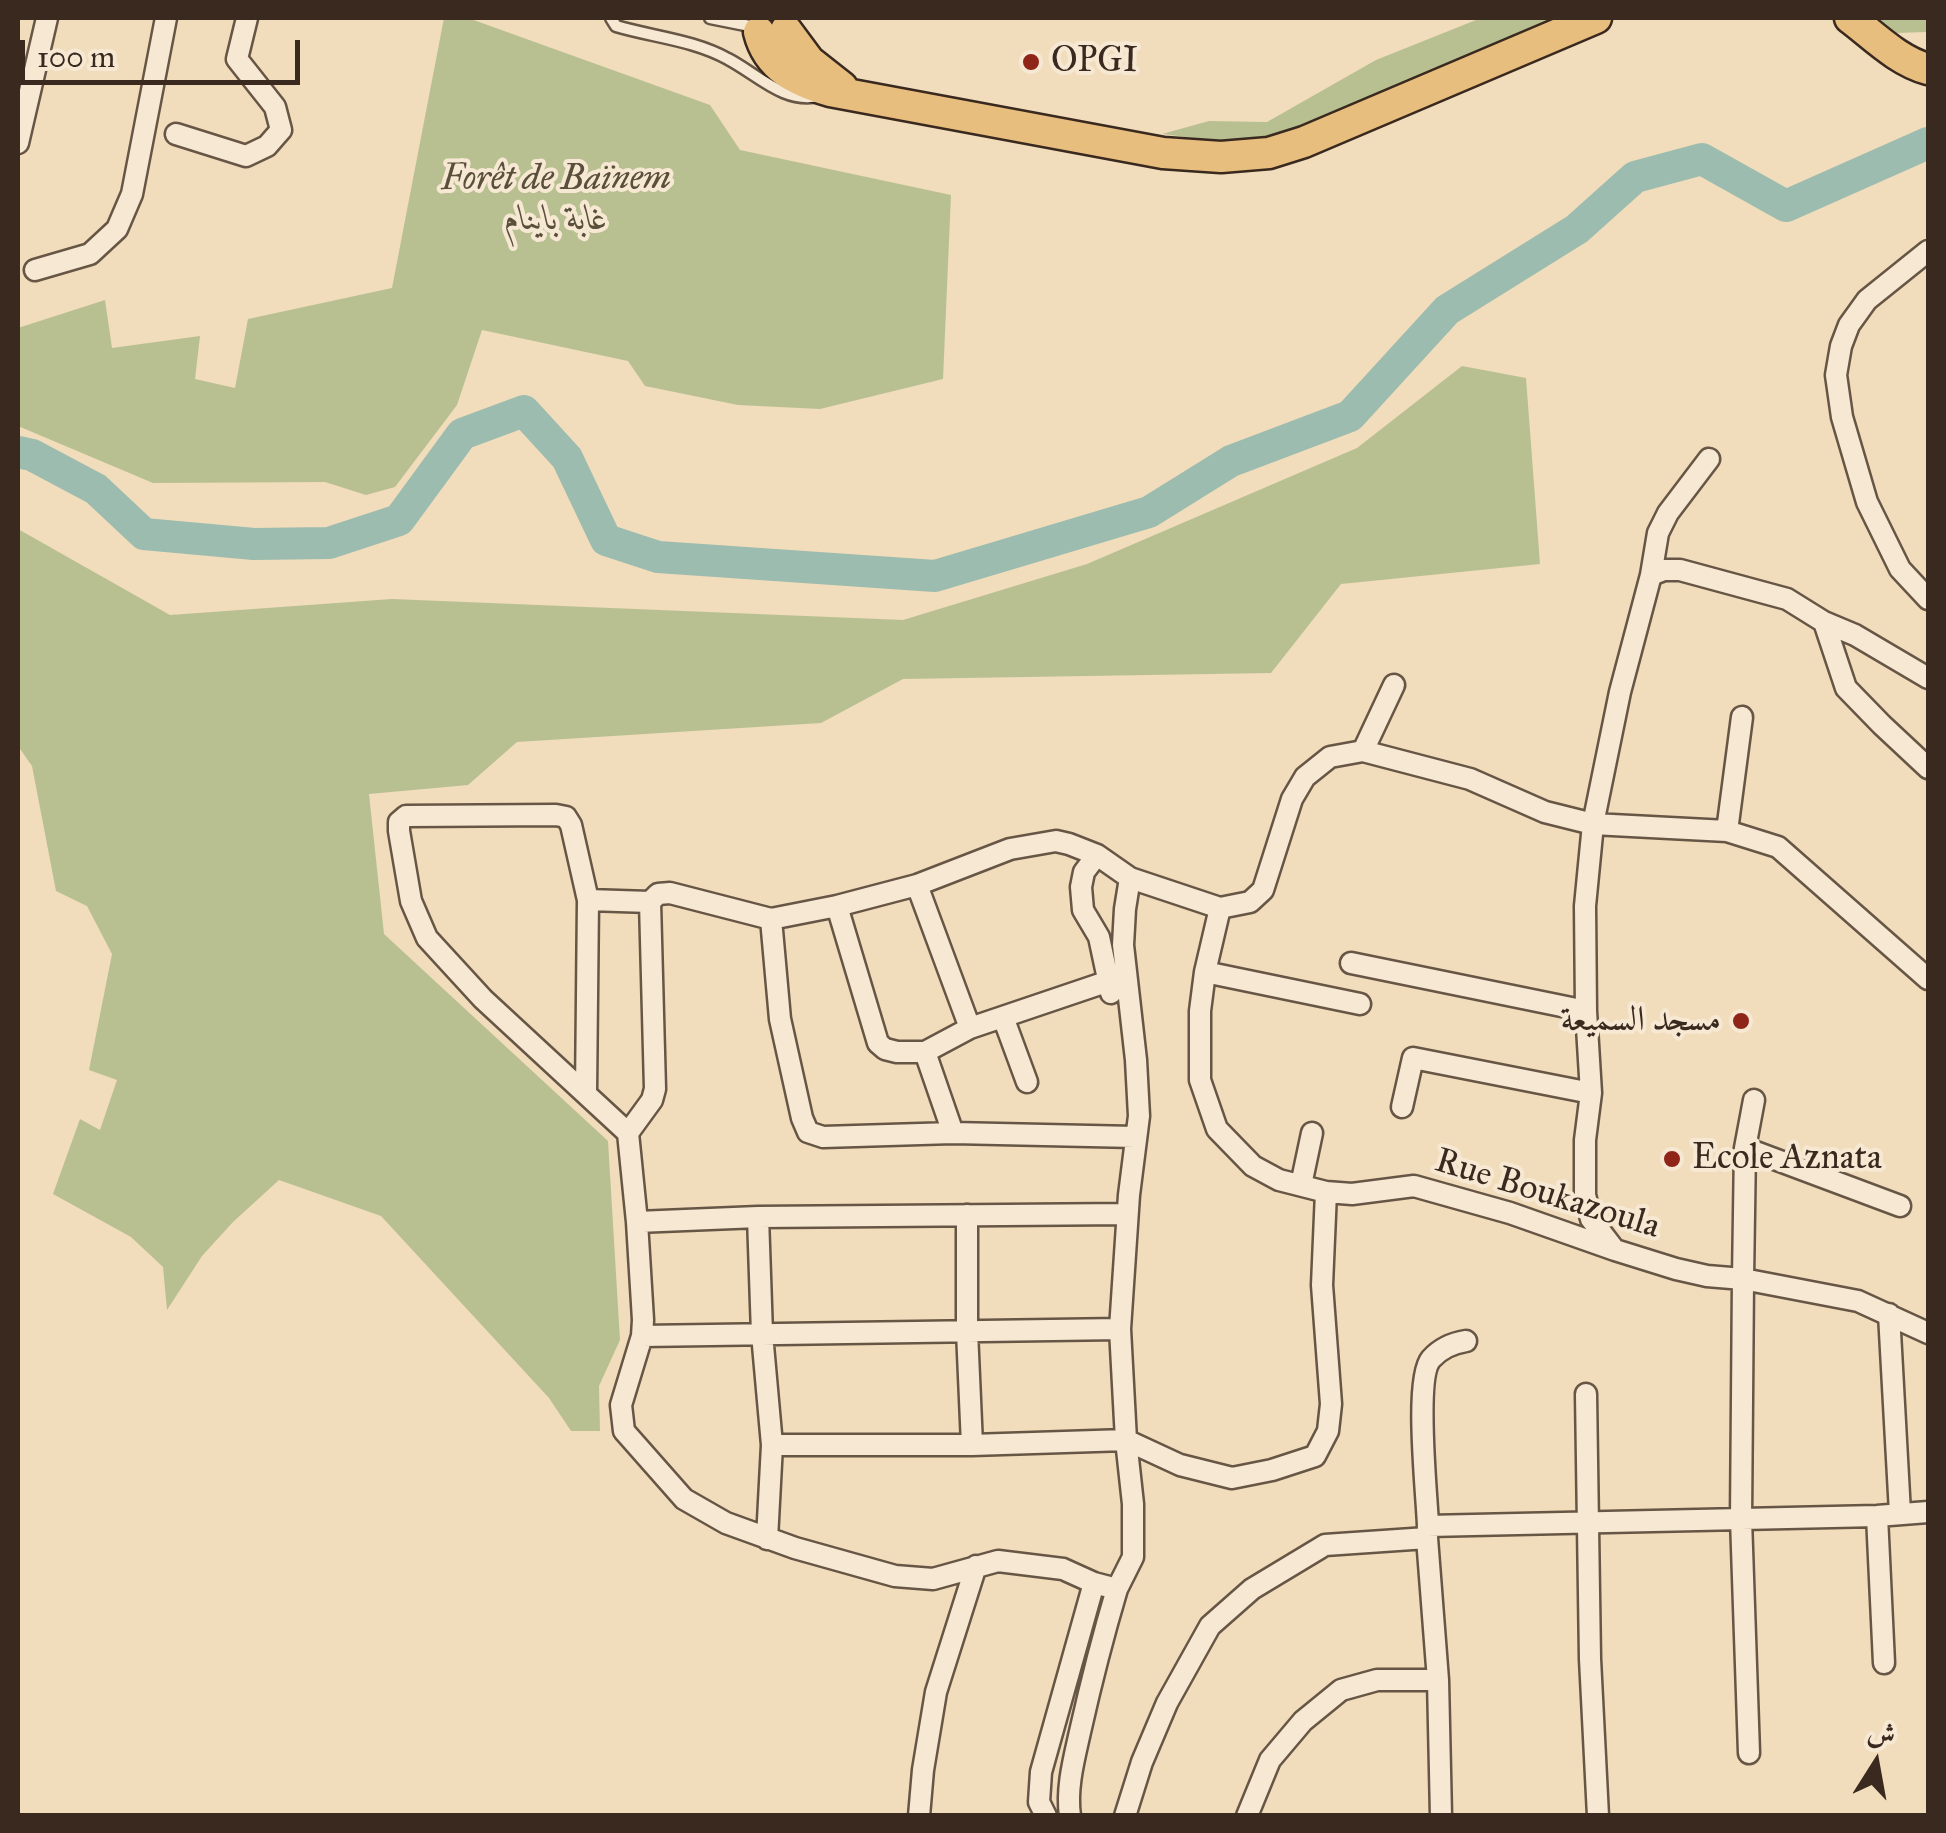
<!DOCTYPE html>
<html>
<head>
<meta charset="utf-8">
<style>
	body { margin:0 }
	#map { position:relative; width:1946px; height:1833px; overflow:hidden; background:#f1dcbb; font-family:"IM FELL Great Primer",Amiri,serif }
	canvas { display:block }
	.frame { position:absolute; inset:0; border:20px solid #39291e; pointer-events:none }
	.north { position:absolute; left:1826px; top:1713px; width:100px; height:100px; -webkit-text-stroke:8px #f6e8d3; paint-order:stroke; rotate:11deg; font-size:28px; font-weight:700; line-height:40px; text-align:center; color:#39291e }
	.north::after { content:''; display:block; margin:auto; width:35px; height:45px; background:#39291e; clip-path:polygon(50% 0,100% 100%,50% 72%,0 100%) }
	.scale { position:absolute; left:20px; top:40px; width:280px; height:45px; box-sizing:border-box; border:5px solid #39291e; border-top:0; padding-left:12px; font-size:30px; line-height:35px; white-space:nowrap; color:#39291e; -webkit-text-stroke:8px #f6e8d3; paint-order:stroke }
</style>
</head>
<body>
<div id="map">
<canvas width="1946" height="1833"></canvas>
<div class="frame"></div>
<div class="north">ش</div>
<div class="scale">100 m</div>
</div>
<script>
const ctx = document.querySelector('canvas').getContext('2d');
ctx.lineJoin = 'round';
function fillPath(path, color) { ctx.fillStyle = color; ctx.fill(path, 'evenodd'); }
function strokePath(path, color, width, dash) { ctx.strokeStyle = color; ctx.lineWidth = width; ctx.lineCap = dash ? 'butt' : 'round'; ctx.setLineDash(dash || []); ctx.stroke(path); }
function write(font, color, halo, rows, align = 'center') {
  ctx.font = font + ' "IM FELL Great Primer",Amiri,serif'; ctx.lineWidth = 8; ctx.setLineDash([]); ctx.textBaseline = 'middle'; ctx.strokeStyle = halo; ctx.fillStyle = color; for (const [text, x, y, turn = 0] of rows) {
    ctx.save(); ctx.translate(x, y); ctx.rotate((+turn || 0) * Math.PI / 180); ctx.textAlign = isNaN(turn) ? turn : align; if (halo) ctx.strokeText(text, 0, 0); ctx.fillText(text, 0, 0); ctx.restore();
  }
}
fillPath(new Path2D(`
	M444,18H468L710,105L740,150L951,195L943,379L820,409L738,405L645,386L628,361L482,330L457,405L395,487L366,495L325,482L153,483L18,426V328L105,300L112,348L200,336L195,379L235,388L248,319L392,288Z
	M1481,18H1562L1294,135L1227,142L1162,134L1209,121L1267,122L1376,60Z
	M1874,18H1928V32L1895,33Z
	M1462,366L1526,378L1540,564L1341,584L1271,673L903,679L821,723L517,742L468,785L369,794L384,934L608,1141L620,1340L599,1386L600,1431H571L549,1398L381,1216L279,1180L233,1222L202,1256L167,1310L163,1267L131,1237L53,1194L80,1119L100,1130L117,1080L89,1070L112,954L87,906L56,891L32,766L18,746V529L170,615L392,599L903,620L1087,564L1357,448Z`), '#b8c091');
strokePath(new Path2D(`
	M18,452L32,455L96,489L144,534L254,544L329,543L399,520L462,434L524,411L567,458L606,540L658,557L935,576L1149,512L1231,461L1350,416L1447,310L1577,229L1635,177L1702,159L1786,206L1928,143`), '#9bbcae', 32);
const service = new Path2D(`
	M611,18L616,26C653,37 694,40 728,59C757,74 784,104 819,96
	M710,18L755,27`);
const minor = new Path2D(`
	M176,134L246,156L267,146L281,130L275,107L237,59L247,18
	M18,143L47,18
	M1928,251L1867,300L1849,325L1841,346L1836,375L1842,417L1867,502L1900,569L1928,599
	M35,270L90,254L117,229L132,194L166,18
	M1651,575L1658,533L1668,513L1709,459
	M1824,622L1846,688L1882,725L1928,768
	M1363,751L1394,685
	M1727,831L1742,717
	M1097,855L1084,872L1081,887L1083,910L1099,937L1111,993
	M917,885L970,1028
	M588,900L650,902L658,894L670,893L771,919L837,906L917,885L1010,849L1056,841L1069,844L1097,855L1130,878L1220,908L1205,972L1200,1011V1080L1217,1129L1253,1166L1279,1180L1326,1192L1352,1194L1414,1186L1510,1213L1615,1250L1676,1269L1707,1276L1743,1279L1858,1301L1928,1333
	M837,906L878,1043L885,1049L897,1052H925L970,1028L1109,981
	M1220,908L1250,902L1263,890L1292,799L1305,777L1330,757L1363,751L1470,779L1545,812L1593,824L1727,831L1778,847L1928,979
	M771,919L780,1019L802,1118L808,1132L823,1137L953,1133L1135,1137
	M1351,963L1586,1011
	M1205,972L1360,1004
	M1003,1017L1027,1082
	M925,1052L953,1133
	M586,1093L588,900L571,825L566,817L556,815L406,816L399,822V831L411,901L427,938L483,999L628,1133L637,1222L643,1320L642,1336L621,1405L624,1431L684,1499L726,1523L795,1548L895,1576L933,1579L998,1561L1063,1569L1094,1583L1117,1589L1133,1557V1504L1126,1440L1120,1329L1129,1195L1139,1116L1136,1060L1123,945L1125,909L1130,878
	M1402,1107L1413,1058L1591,1093
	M628,1133L652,1100L655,1089L650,902
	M1745,1148L1900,1206
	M1301,1185L1312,1133
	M967,1215V1331L972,1445
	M758,1217L762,1334L772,1445L767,1539
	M637,1222L758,1217L1127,1214
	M1614,1249L1591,1219L1585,1195V1140L1591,1093L1586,1011L1585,906L1593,824L1620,692L1651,575L1664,570H1680L1787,599L1824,622L1855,635L1928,678
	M1889,1314L1900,1513
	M642,1336L1120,1329
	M1586,1394L1590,1659L1598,1816
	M772,1445H972L1126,1440L1180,1465L1232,1478L1272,1470L1315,1456L1328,1431L1331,1404L1322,1285L1326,1192
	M1877,1516L1884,1663
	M1428,1526L1877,1516L1928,1512
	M1749,1753L1741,1519L1743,1279L1745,1148L1754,1100
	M919,1816L923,1770L936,1692L976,1566
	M1046,1816L1039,1802L1041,1772L1094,1583
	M1070,1816C1066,1788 1074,1759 1080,1732C1091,1683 1103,1636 1117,1589
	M1125,1816L1142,1762L1167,1703L1210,1626L1252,1589L1325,1545L1427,1538
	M1247,1816L1270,1760L1303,1721L1341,1690L1377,1680H1438
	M1441,1816L1438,1680L1427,1538L1428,1526C1427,1495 1414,1379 1431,1359C1440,1349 1453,1343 1466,1341`);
const primary = new Path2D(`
	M1850,18C1874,36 1898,61 1928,69
	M786,30L809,61L842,87
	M759,32C768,68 797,81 830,91L1163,153L1221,157L1269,153L1304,142L1596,18`);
strokePath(service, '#675645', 15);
strokePath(minor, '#675645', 25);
strokePath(primary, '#39291e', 35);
strokePath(service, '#f6e8d3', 10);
strokePath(minor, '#f6e8d3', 20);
strokePath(primary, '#e8be7e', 30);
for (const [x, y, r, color] of [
	[1031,62,10,"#8f2418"],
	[1741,1021,10,"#8f2418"],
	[1672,1159,10,"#8f2418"]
]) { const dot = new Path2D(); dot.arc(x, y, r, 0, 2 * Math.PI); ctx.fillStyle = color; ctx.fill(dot); strokePath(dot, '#f6e8d3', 4); }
write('35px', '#39291e', '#f6e8d3', [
	["OPGI",1051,62],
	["مسجد السميعة",1721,1021,"right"],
	["Ecole Aznata",1692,1159]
], 'left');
write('italic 35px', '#594f3b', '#f6e8d3', [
	["Forêt de Baïnem",556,180],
	["غابة باينام",556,220]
]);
write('35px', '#39291e', '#f6e8d3', [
	["Rue Boukazoula",1547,1195,17]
]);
</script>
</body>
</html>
